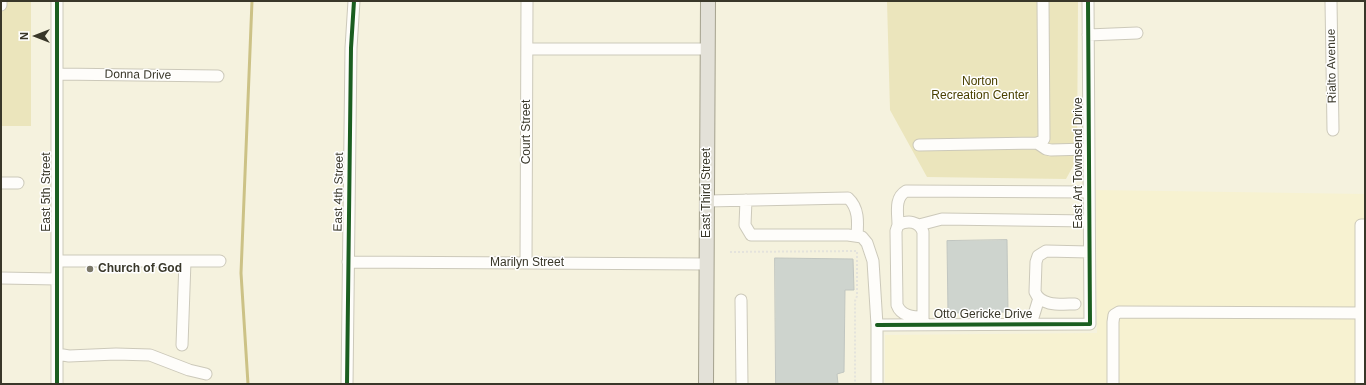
<!DOCTYPE html>
<html>
<head>
<meta charset="utf-8">
<style>
	body { margin:0 }
	#map { position:relative; width:1366px; height:385px; overflow:hidden; background:#f5f2de; font-family:Helvetica,sans-serif }
	canvas { display:block }
	.frame { position:absolute; inset:0; border:2px solid #393729; pointer-events:none }
	.north { position:absolute; left:16px; top:16px; width:40px; height:40px; -webkit-text-stroke:3px #fff; paint-order:stroke; rotate:270deg; font-size:11px; font-weight:700; line-height:16px; text-align:center; color:#393729 }
	.north::after { content:''; display:block; margin:auto; width:14px; height:18px; background:#393729; clip-path:polygon(50% 0,100% 100%,50% 72%,0 100%) }
</style>
</head>
<body>
<div id="map">
<canvas width="1366" height="385"></canvas>
<div class="frame"></div>
<div class="north">N</div>
</div>
<script>
const ctx = document.querySelector('canvas').getContext('2d');
ctx.lineJoin = 'round';
function fillPath(path, color) { ctx.fillStyle = color; ctx.fill(path, 'evenodd'); }
function strokePath(path, color, width, dash) { ctx.strokeStyle = color; ctx.lineWidth = width; ctx.lineCap = dash ? 'butt' : 'round'; ctx.setLineDash(dash || []); ctx.stroke(path); }
function write(font, color, halo, rows, align = 'center') {
  ctx.font = font + ' Helvetica,sans-serif'; ctx.lineWidth = 3; ctx.setLineDash([]); ctx.textBaseline = 'middle'; ctx.strokeStyle = halo; ctx.fillStyle = color; for (const [text, x, y, turn = 0] of rows) {
    ctx.save(); ctx.translate(x, y); ctx.rotate((+turn || 0) * Math.PI / 180); ctx.textAlign = isNaN(turn) ? turn : align; if (halo) ctx.strokeText(text, 0, 0); ctx.fillText(text, 0, 0); ctx.restore();
  }
}
fillPath(new Path2D(`
	M1096,190L1365,194V384H885V335L1097,333Z`), '#f7f2d1');
fillPath(new Path2D(`
	M1,1H31V126H1Z
	M887,1H1078L1077,159L1066,179L927,177L890,110Z`), '#ebe5bc');
strokePath(new Path2D(`
	M248,384L241,273L252,1`), '#ccc286', 3);
const building = new Path2D(`
	M1007,240L1008,312L948,313L947,241Z
	M775,258L853,259L854,290H845L844,372L837,374L838,384H776Z`);
fillPath(building, '#ced4ce');
strokePath(building, '#c0c5c0', 1);
const minor = new Path2D(`
	M1331,1L1333,130
	M1,5V1
	M1088,35L1137,33
	M527,49H708
	M57,74L218,76
	M1037,143L1046,149L1051,150L1089,149
	M919,145L1037,143L1042,141L1044,139L1043,1
	M1,183H18
	M746,200L745,225L751,235H848L862,237L867,243L873,261L877,325V384
	M707,201L848,198C859,208 858,222 857,236
	M898,225C898,213 894,198 906,191L1089,192
	M919,225L942,219L1089,221
	M57,261H220
	M348,262L707,264
	M526,263L527,1
	M1,278L57,279
	M741,300L742,384
	M1075,304C1062,304 1041,307 1035,292L1036,262L1038,256L1046,251L1089,252
	M923,317C913,317 901,316 897,305L896,231L898,225C908,220 919,221 923,232V325
	M1031,324L1039,298
	M877,325L1090,324L1088,1
	M182,345L185,261
	M57,354L69,356L116,354L150,355L189,370L206,374
	M57,384V1
	M347,384L351,48L354,1
	M1113,384V322L1114,315L1119,312L1365,313
	M1361,384V225H1365`);
const major = new Path2D(`
	M706,384L708,1`);
strokePath(minor, '#ccc9ba', 13);
strokePath(major, '#a4a18d', 16);
strokePath(new Path2D(`
	M730,252L857,251V296L855,301V384`), '#e4e3dc', 2, [2, 2]);
strokePath(minor, '#fefdfa', 11);
strokePath(major, '#e3e1d8', 14);
strokePath(new Path2D(`
	M877,325L1090,324L1088,1
	M57,384V1
	M347,384L351,48L354,1`), '#1b5e20', 4);
for (const [x, y, r, color] of [
	[90,269,4,"#7b7868"]
]) { const dot = new Path2D(); dot.arc(x, y, r, 0, 2 * Math.PI); ctx.fillStyle = color; ctx.fill(dot); strokePath(dot, '#fff', 1.5); }
write('12px', '#393729', '#fff', [
	["Rialto Avenue",1332,66,-91],
	["Donna Drive",138,75,1],
	["Court Street",527,132,-90],
	["East Art Townsend Drive",1079,163,-90],
	["East 5th Street",47,192,-90],
	["East 4th Street",339,192,-89],
	["East Third Street",707,193,-90],
	["Marilyn Street",527,263],
	["Otto Gericke Drive",983,315]
]);
write('12px', '#4a4000', '#fff', [
	["Norton",980,82],
	["Recreation Center",980,96]
]);
write('bold 12px', '#393729', '#fff', [
	["Church of God",98,269]
], 'left');
</script>
</body>
</html>
